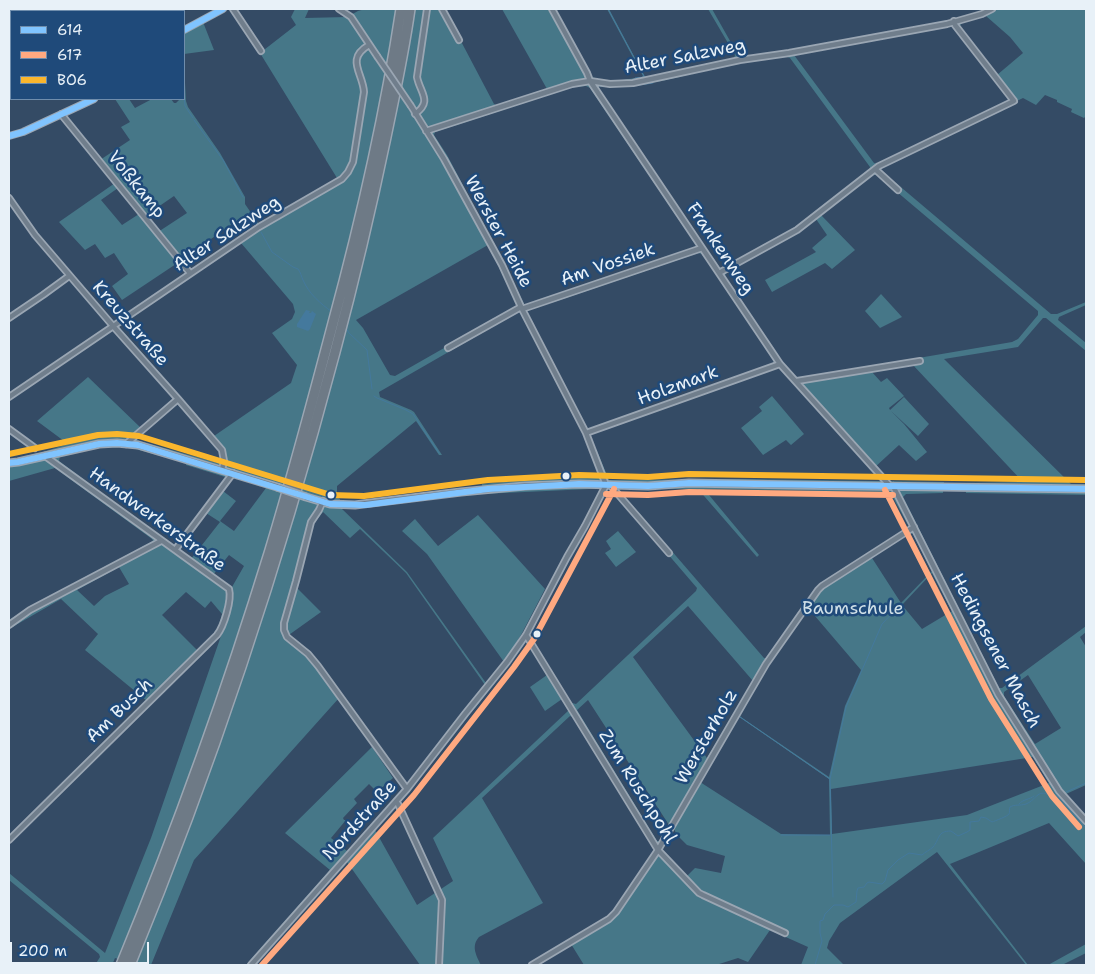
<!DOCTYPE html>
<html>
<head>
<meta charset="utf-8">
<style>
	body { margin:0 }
	#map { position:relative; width:1095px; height:974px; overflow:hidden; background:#344b65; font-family:"Shantell Sans",sans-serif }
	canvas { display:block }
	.frame { position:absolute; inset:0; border:10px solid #e8f1f8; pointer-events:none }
	.legend { position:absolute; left:10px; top:10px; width:175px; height:90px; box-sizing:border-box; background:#1f4a7a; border:1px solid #6f8dac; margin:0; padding:6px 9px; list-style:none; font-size:15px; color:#e8f1f8 }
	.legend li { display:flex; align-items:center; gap:10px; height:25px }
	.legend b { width:25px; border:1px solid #6f8dac }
	.scale { position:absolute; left:10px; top:942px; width:139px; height:22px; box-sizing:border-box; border:2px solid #e8f1f8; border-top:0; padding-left:6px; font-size:15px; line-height:18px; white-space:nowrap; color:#e8f1f8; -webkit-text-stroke:4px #1f4a7a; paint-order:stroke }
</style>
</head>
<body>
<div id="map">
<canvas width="1095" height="974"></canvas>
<div class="frame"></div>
<ul class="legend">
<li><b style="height:6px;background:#80c4ff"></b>614</li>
<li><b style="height:6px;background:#ffa980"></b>617</li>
<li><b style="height:6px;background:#fab62d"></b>BO6</li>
</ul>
<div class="scale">200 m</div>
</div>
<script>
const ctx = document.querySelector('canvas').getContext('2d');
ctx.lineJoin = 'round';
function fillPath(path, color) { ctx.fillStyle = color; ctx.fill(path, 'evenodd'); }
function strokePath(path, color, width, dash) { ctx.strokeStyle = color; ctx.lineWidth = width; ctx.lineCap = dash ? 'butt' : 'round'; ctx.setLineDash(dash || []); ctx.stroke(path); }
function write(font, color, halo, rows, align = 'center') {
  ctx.font = font + ' "Shantell Sans",sans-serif'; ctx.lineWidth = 5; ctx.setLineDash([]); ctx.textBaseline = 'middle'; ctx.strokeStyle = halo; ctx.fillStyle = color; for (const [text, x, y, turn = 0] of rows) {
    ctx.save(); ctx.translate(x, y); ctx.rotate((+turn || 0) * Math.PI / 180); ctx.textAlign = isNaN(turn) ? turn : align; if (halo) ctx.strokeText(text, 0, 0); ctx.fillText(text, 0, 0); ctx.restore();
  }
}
fillPath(new Path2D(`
	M295,9H309L305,18L347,17L358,11L365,9H444L494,104L498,106L547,89L502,9H554L591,76C604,85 627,79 642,77L643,76L607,9H609L645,77L667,73L734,58L735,55L708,9H712L738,55L742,57L790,50L952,20L987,9H1086V116L1084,118L1071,112L1072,109L1057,102V100L1045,95L1036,105L1023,98L882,167L881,170L876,175H872L821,215L855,250L832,269L825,263L772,292L765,280L816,252L812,248L827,235L816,219L800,231L797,227L869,171L870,167L790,58L785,56C761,59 737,63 713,69C675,77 638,90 599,86L598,89L719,267L723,268L776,239L779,243L726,272L725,276L780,358L777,364L608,427L607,423L773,363L774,360L702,254L698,253L551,303L549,298L695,248L696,245L590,88L586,86L573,87L435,132L434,135L447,155L504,263L524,304L518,312L379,392L380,397L411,410L414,412L442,455H439L416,421L337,486V497L340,499V507L407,572L486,683L504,662L427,554L402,531L415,519L438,546L478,515L545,589L521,635L504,662L513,659L475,708L471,703L485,685L406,573L360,529L350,538L323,512L311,527L296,587L321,612L286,637L307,657L320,672L339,698L194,860L151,965H135L115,958L112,965H95L100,957L99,954L9,880V873L105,953L151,838L222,633L9,844V837L147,701L85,650L98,634L61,599L9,629V620L28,608L153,541L152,539L55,468L9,481V460L43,452L68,444L37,421L88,377L141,428L129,438L218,463L221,461L220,451L176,400L109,325L187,273L179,262L122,300L112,286L128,274L114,253L105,258L95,244L85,250L59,222L115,183L78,139L81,137L100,160L130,140L121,127L130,122L115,99H129L135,108L152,99H171L174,103H176L180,99H184V64L186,101L188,107L220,153L245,197V204L258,223L259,224L337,178L260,53L296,25L291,17ZM986,16L1010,37L1023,53L997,75L959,27L962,23ZM950,26L955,28L1009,97L1008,101L878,164L874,163L794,55ZM118,188L139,214L122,225L101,200ZM174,196L187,213L158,232L145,216ZM248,213L257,226L191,270L181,260ZM241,243L293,304L295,312L292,319L272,333L297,365L291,383L214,436L180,396L119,327L120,325ZM488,245L517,304L516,307L395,376L390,375L363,328L356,320ZM122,447L132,448L186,463V465L225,477V480L176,544L171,545L59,461L60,456L100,448ZM233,477L266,488L234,531L220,521L236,501L223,491ZM206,513L220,522L191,559L179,549ZM229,555L244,566L232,587L213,575ZM119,567L129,584L105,596L94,606L77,590ZM186,592L205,608L211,601L222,614C217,635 212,637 198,651L162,615Z
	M203,22L214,50L184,54V33Z
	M896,183L1051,314H1057L1086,302V305L1059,317L1058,320L1086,343V351L1046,318H1043L1018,347L944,359L1071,484H1086V495L966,493L965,483L1023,482L912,364L872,372L881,382L887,378L904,396L889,408L890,410L904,397L929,424L918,436L891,411L904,424L927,452L916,461L899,445L874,468L792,381L797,377L801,378L1012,342L1018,339L1038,315V311L890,186Z
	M881,294L902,317L880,328L865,311Z
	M772,396L804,434L791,445L786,440L763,455L741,428L762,411L759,407Z
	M597,451L609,480L739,479L944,482L943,493L906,494L903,497L999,688H1002L1086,626V632L1080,637L1086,647V785L1066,794L1086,815V864L1049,823L950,864L1028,965H1026L937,852L840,923L829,941L827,948L844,965H801L808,947L770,930L748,962L738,958L716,965H584L571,944L567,942L610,915L614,911L654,852V847L573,717L570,716L482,798L543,903L479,937C471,946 476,955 481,965H420L347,862L255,965H246L330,870L285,833L372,747L393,778L377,792L369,784L354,799L357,803L343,818L344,820H346L331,838L347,851L343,856L347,861L375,830L417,905L453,881L433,838L569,710L572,703L576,704L696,591L697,588L611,488L482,494V484L568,476L600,477L591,453ZM621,488L646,490L660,489H698L757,557L759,555L704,489L890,492L908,525V529L819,586L767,658H764L620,491ZM910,533L913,534L932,571L901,603L872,558ZM932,573L952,611L922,629L902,605ZM688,606L753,681L707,758L633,657ZM809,609L861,670L845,706L829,777L738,715L767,667ZM1028,675L1061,728L1035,744L1004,696V692ZM588,700L669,825L660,841H657L577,710ZM738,716L829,779L830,835L781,834L700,782ZM1033,757L1049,783L967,815L832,834L831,789ZM674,829L677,835L687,845L725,856L721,873L695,868L687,876L663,851V848Z
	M618,531L636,552L616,567L605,553L611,549L606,541Z
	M547,675L562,699L545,711L530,687Z
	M1086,944V953L1062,965H1048Z`), '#467788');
fillPath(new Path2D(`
	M306,310L310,311L309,313H311L312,311L316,314L310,329L308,331L297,327V324Z`), '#44799d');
strokePath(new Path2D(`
	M157,9L159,11
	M608,9L644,76V77L635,78L634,80
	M82,11L90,9
	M9,34L11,33
	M600,86C618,87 635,86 653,83
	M184,94L185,106L193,118
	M194,120L223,160L243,197
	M261,232L272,252L293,267L298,269C301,273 301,276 303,280C309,294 320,303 332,312
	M346,328L349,333L367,350L372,389
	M374,396L377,398L406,410L413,414L439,453
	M740,717L830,779
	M1064,793L1086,783
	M1057,796L1086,828
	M1019,804C1023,799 1029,800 1034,796
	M781,835H830
	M833,897L830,779L846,707L882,624L900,605
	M815,965L822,941L820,933V921L823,920L825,914L834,905H843L848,907L856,902L857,891L858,888L864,887L867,883L869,882L882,884L885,881L888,870L898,860L909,853L922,855C925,852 930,850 933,847C940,839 937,831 951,831L958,836L967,832L970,830V822L979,821L981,817L986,818L992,822C995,821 1008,816 1009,814C1010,812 1009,809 1010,807C1015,804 1020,806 1026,804C1038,799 1037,787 1053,797L1060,795`), '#44799d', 1);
const minor = new Path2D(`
	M233,9L261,51
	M339,9L351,17L377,56
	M442,9L459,40
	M552,9L587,73L590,81L780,364L890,486
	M184,30L223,9
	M9,85L11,83
	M61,114L190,273
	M415,114C433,101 420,93 417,77L427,9
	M426,131L572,84L590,81L610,84L633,83L740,60L789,53L947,24L982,14L992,9
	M9,136L23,132L94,99
	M875,169L898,190
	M9,198L35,235L113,326L178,399L222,450L224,461L222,470
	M719,273L797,230L879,166L1014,101L955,25L954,21
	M522,309L702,248
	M9,318L43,295L69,276
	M448,348L521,307
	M797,381L920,361
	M9,397L259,227L342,179L348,172L353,162L364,92C363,73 345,59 369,45
	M9,429L35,448
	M586,433L780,364
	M126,444L178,399
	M610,485L669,553
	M893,486L998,694L1059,791L1086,821
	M323,501L319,510L311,522L296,581L284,623V630L287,637L308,654L318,666L407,789
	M175,550L233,473
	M9,625L30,610L161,541
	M526,635L658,850L699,893L703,895L785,933
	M396,802L398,804L442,900L439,965
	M9,840L217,635C224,626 232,600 229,589L45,456
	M251,965L407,789L465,714L507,662L526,635L567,557L585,526L606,485L586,433L522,309L502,265L444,159L411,106
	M532,965L609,919L616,912L658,850L766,664L818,590L822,586L914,527`);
const tertiary = new Path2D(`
	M9,463L18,462L99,444L117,443L138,445L277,487
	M306,497L330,504L355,505L461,492L525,486L579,484L648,486L689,483L795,485L1086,489`);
const motorway = new Path2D(`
	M121,965C177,829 227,690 270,550C293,474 313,399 333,323C361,220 385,114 401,9
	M130,965C212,766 280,560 335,352C354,281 371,209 386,137C395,94 404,52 410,9`);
strokePath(minor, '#9aa6b3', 8);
strokePath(tertiary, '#9aa6b3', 9);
strokePath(motorway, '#9aa6b3', 12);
strokePath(minor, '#707e8c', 4.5);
strokePath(tertiary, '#707e8c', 5.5);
strokePath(motorway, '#6e7a86', 9);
const minorBridge = new Path2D(`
	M377,56L411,106`);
const tertiaryBridge = new Path2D(`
	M277,487L306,497`);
strokePath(minorBridge, '#9aa6b3', 8, []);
strokePath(tertiaryBridge, '#9aa6b3', 9, []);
strokePath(minorBridge, '#707e8c', 4.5);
strokePath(tertiaryBridge, '#707e8c', 5.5);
strokePath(new Path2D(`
	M184,30L223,9
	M9,136L23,132L94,99
	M9,463L18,462L99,444L117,443L138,445L330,504L365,505L488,489L579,484L648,486L689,483L1086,489`), '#80c4ff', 6);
strokePath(new Path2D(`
	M885,490L991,699L1052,796L1079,827
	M606,494L648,495L689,492L893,495
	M262,965L414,795L514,667L534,639L614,489`), '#ffa980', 6);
strokePath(new Path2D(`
	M9,454L98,435L117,434L139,436L331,495L364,496L488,480L579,475L648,477L689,474L1086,480`), '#fab62d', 6);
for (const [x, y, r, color] of [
	[566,476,4.5,"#e8f1f8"],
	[331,495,4.5,"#e8f1f8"],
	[537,634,4.5,"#e8f1f8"]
]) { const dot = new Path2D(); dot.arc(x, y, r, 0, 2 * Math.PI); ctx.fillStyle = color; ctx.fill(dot); strokePath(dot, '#1f4a7a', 2); }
write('18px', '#e8f1f8', '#1f4a7a', [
	["Alter Salzweg",685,57,-11],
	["Voßkamp",136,185,51],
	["Werster Heide",498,232,62],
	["Alter Salzweg",227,234,-33],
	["Frankenweg",720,249,56],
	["Am Vossiek",608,265,-19],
	["Kreuzstraße",130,324,49],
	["Holzmark",678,386,-20],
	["Handwerkerstraße",157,520,36],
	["Hedingsener Masch",995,651,62],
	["Am Busch",120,711,-44],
	["Wersterholz",707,737,-60],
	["Zum Ruschpohl",637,787,58],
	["Nordstraße",360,821,-48]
]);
write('18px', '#d0e0e8', '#1f4a7a', [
	["Baumschule",853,609]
]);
</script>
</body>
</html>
